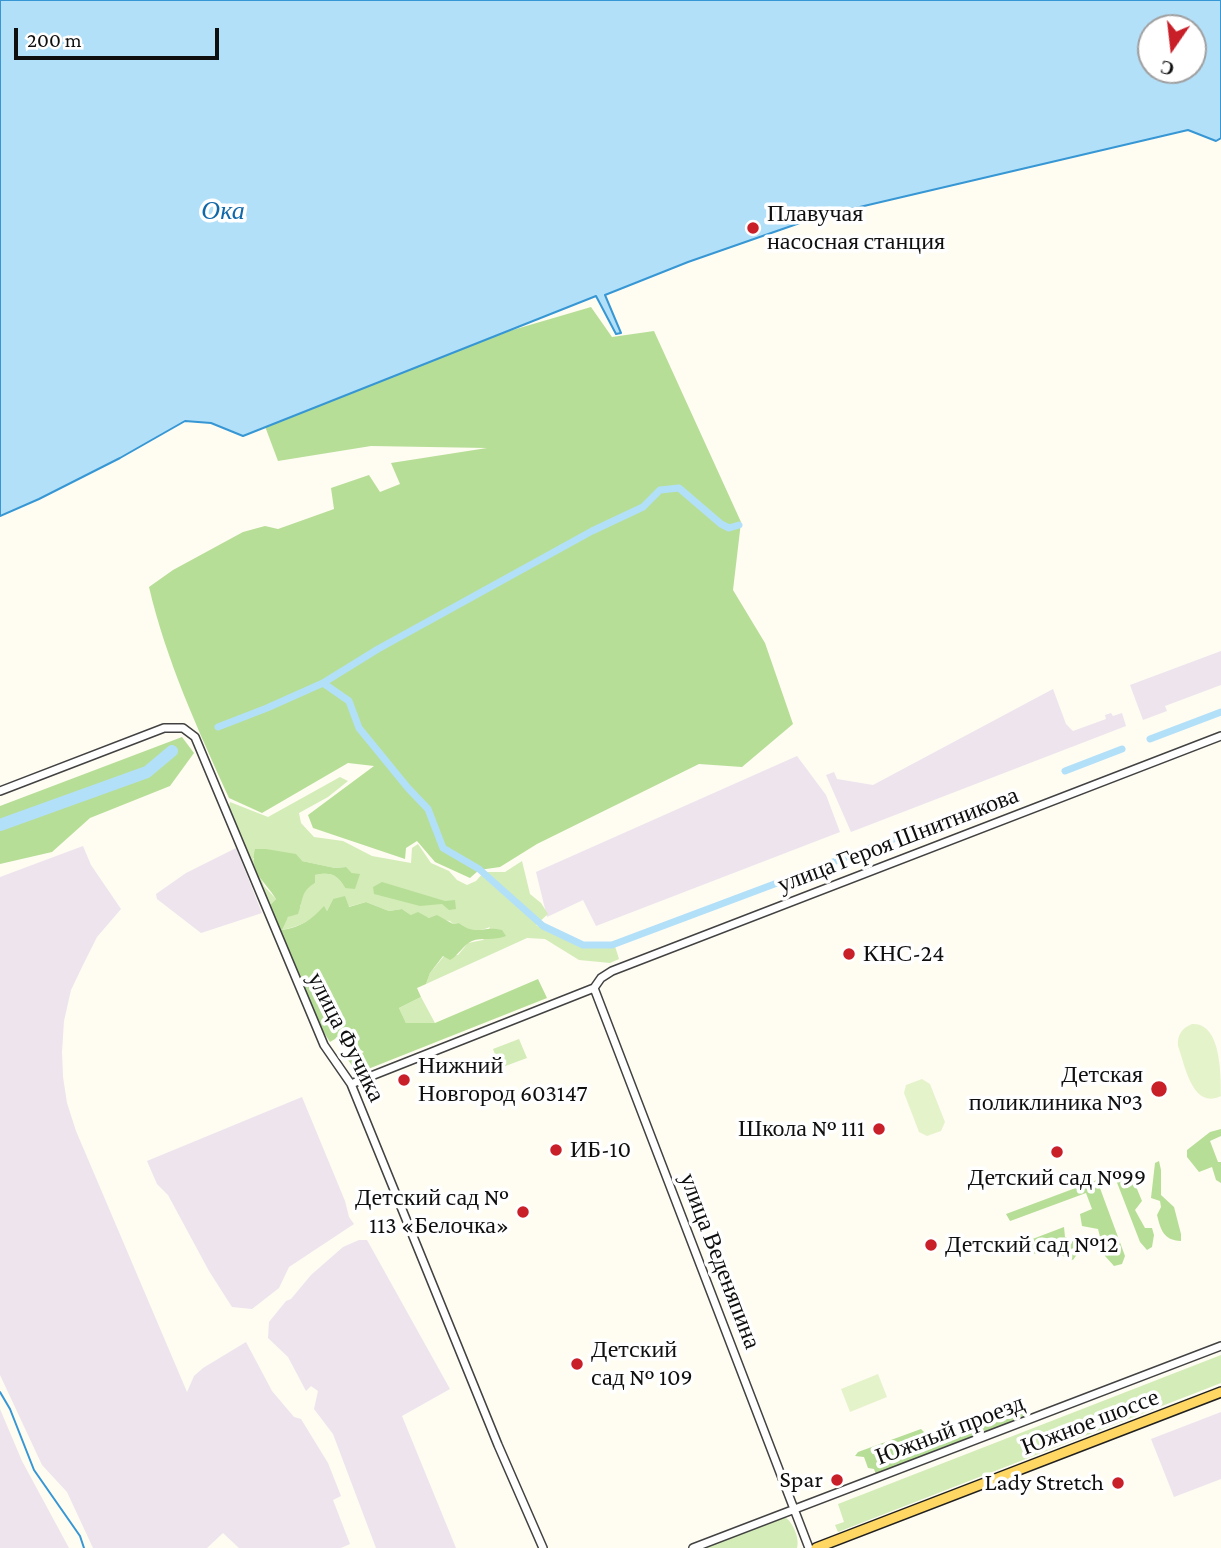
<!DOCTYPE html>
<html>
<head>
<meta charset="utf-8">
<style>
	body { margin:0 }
	#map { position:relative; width:1221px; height:1548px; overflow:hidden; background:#fffcf2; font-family:"Crimson Pro",serif }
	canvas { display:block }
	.north { position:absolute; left:1137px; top:14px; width:70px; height:70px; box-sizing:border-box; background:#fff; border:2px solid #9f9f9f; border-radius:50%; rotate:194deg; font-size:19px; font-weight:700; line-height:28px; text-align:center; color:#0f0f0f }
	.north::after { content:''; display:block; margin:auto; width:24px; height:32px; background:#c81f29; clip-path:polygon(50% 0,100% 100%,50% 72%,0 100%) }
	.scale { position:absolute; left:14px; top:28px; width:205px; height:32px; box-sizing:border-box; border:4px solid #0f0f0f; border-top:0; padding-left:9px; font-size:21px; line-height:24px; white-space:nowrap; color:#0f0f0f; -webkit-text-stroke:5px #fff; paint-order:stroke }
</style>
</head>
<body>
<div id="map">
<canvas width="1221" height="1548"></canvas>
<div class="north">С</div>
<div class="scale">200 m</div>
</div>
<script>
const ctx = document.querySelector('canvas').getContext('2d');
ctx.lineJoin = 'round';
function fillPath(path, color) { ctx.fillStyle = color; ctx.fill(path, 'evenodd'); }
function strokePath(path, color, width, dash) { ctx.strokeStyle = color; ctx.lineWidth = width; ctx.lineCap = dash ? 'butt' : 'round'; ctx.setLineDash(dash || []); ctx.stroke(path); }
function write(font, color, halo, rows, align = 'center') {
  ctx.font = font + ' "Crimson Pro",serif'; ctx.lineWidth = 7; ctx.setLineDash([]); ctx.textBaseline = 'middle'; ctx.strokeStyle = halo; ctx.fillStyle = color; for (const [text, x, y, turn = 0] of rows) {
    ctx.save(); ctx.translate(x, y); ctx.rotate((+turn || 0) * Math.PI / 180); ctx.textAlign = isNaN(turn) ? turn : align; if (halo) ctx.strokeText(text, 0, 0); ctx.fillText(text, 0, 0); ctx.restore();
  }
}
fillPath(new Path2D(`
	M1221,651V685L1165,706L1167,711L1143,720L1130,685Z
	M1053,689L1066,724L1073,731L1106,719L1105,715L1111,713L1113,716L1122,713L1126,726L851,832L826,775L834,772L837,779L873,785Z
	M797,756L826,795L840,832L596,926L583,900L547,917L536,872Z
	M83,846L91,865L121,909L97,937L83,965L71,990L64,1021L62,1052L63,1077L67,1103L76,1131L187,1392L194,1376L203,1368L246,1342L272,1391L294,1417L301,1419L328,1463L341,1496L333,1500L350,1544L341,1548H239L223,1533L207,1548H93L67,1492L42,1465L0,1375V877Z
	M236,848L262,913L201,933L157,899L156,894L186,873Z
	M302,1097L345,1201L349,1217L354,1224L289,1267L279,1288L252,1309L232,1307L209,1271L168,1195L157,1184L147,1161Z
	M359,1240H367L450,1389L402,1416L456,1548H376L333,1434L314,1409L318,1391L311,1386L306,1391L288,1357L268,1338L269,1322L286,1301L291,1299L311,1275L343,1247Z
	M0,1409L22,1461L69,1548H0Z
	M1221,1412V1479L1174,1497L1151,1439Z`), '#ede4ee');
fillPath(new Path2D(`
	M340,777L348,781L328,797L299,813L301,823L314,837L343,841L372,856L411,863L412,848L418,844L431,863L449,871L457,880L467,885L476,881L484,872H505L522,861L530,894L541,903L548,914L536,925C562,940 584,948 614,943L619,959L610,963L579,960L545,939L527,938L426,984L430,973L444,956L458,955L468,943L483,940L490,927C477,932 470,932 459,923L453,924L450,921L411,915L402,909L389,911L366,902L348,907L333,899L327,911L324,907C310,921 300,927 281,930L284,921L301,906C301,894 304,889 315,883V875C331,872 337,874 345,888L352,873L345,867L335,868L302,861L253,858L264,886L276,899L268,907L229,807L230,802L268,817Z
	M421,997L435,1023H406L399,1008Z
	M519,1039L527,1058L500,1068L493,1049Z
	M1221,1355V1383L838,1532L835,1525L844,1522L838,1504Z
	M781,1518H786C793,1523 800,1539 797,1548H703Z`), '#d4ecb8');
fillPath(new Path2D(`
	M591,307L612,337L654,331L741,522L733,590L765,643L793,724L742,767L699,764L537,844L500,867L479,870L470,878L435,862L417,841L406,848L405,859L313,828L308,815L374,766L348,763L262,813L229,798C198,730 166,660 149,587L173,570L243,532L265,526L278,529L334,509L331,488L369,475L380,492L400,484L391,463L487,448L371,446L278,461L257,405Z
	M182,737L194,753L170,786L90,818L52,852L0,864V806Z
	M255,849H266L296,854L302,861L335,868L346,867L352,873L360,874L355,889L345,888C337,874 331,872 315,875V883C300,892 304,899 298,914L288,917L282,930C301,927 311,920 324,906L327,911L333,899L345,896L349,907L366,902L389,911L402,909L411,915L418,912L429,918L437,915L453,924L459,923C478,937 481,925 502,930L506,936C494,941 482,937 472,941C463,945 459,955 450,960L443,956L430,973L426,984L417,988L421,997L399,1008L406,1023H435L538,979L547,998L363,1071L354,1068L348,1060L364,1052L352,1044L345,1033L330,1042L310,1011L268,907L276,899C266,882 249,873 255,849Z
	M382,882L445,901L455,900L456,909L449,910L442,904L420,906L374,894L373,887Z
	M1221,1129V1136L1210,1141L1218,1162H1221V1183L1216,1180L1212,1167L1199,1172L1187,1157V1150L1210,1132Z
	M1159,1161L1161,1170V1195L1174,1207L1181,1234V1241C1163,1240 1161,1230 1157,1215L1161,1207L1160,1201L1151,1198L1155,1163Z
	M1130,1172L1142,1201L1135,1210L1145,1228H1152L1154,1235L1152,1247L1147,1250L1140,1242L1116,1180L1118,1177Z
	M1097,1180L1125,1256L1122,1264L1114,1266L1105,1256L1098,1229L1082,1226L1080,1214L1092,1209L1086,1193L1013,1220L1010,1221L1006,1214Z
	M1064,1227L1065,1237L1076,1242L1080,1250L1073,1260L1053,1252L1030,1254L1022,1243Z
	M1021,1411L1026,1421L877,1477L874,1469L868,1468L864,1457L855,1456L858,1452L921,1429L935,1443Z`), '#b7de97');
fillPath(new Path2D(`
	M1192,1024C1221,1022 1221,1074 1221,1096C1192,1110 1185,1065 1178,1046C1177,1035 1182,1028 1192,1024Z
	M922,1079L930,1084L945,1122L941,1131L927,1136L919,1132L904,1093L906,1085Z
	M878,1374L887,1397L850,1412L841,1389Z`), '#e5f3cb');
const water = new Path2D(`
	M0,0H1221V138L1216,141L1188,130L817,217L688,262L605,295L621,333L616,334L596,296L243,436L211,423L185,421L120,458L39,499L0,516ZM1151,28H1193V70H1151Z`);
fillPath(water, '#b3e0f9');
strokePath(water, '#3697d4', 2);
strokePath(new Path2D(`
	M0,1392L10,1409L34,1470L80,1536L84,1548`), '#3697d4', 2);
strokePath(new Path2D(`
	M323,683L378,649L592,531L643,507L660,490L679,488L721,524L729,528L739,525
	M218,727L267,708L323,683L349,701L359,728L408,788L428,809L443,848L479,869L543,926L583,945H612L849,856
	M1150,739L1221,712
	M1065,771L1122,749
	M860,852L984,804`), '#b3e0f9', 7);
strokePath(new Path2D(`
	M0,825L147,772L172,751`), '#b3e0f9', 12);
const minor = new Path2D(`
	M0,791L164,728H183L195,737L324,1045L351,1084L498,1445L543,1548
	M594,988L601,978L612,971L1221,736
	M594,988L809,1548
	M351,1084L594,988
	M693,1548L1221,1346`);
const major = new Path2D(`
	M816,1548L1221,1392`);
strokePath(minor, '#424242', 10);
strokePath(major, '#202020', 12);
strokePath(minor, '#fff', 7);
strokePath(major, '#ffd762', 9);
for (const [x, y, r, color] of [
	[753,228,7,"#c81f29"],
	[849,954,7,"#c81f29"],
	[404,1080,7,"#c81f29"],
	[1159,1089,9,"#c81f29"],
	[879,1129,7,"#c81f29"],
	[556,1150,7,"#c81f29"],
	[1057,1152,7,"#c81f29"],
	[523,1212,7,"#c81f29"],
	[931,1245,7,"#c81f29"],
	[577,1364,7,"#c81f29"],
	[837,1480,7,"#c81f29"],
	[1118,1483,7,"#c81f29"]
]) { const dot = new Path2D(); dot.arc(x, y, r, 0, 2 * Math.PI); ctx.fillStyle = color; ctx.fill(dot); strokePath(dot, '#fff', 2.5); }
write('24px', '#0f0f0f', '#fff', [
	["Плавучая",767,214],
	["насосная станция",767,242],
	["КНС-24",863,954],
	["Нижний",418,1066],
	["Новгород 603147",418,1094],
	["Детская",1143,1075,"right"],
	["поликлиника №3",1143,1103,"right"],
	["Школа № 111",865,1129,"right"],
	["ИБ-10",570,1150],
	["Детский сад №99",1057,1178,"center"],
	["Детский сад №",509,1198,"right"],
	["113 «Белочка»",509,1226,"right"],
	["Детский сад №12",945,1245],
	["Детский",591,1350],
	["сад № 109",591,1378],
	["Spar",823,1480,"right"],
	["Lady Stretch",1104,1483,"right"]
], 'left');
write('24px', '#0f0f0f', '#fff', [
	["улица Героя Шнитникова",898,840,-21],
	["улица Фучика",346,1037,63],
	["улица Веденяпина",720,1261,69],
	["Южное шоссе",1090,1422,-21],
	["Южный проезд",950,1430,-21]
]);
write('italic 26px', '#1168a9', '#fff', [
	["Ока",223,211]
]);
</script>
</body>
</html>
